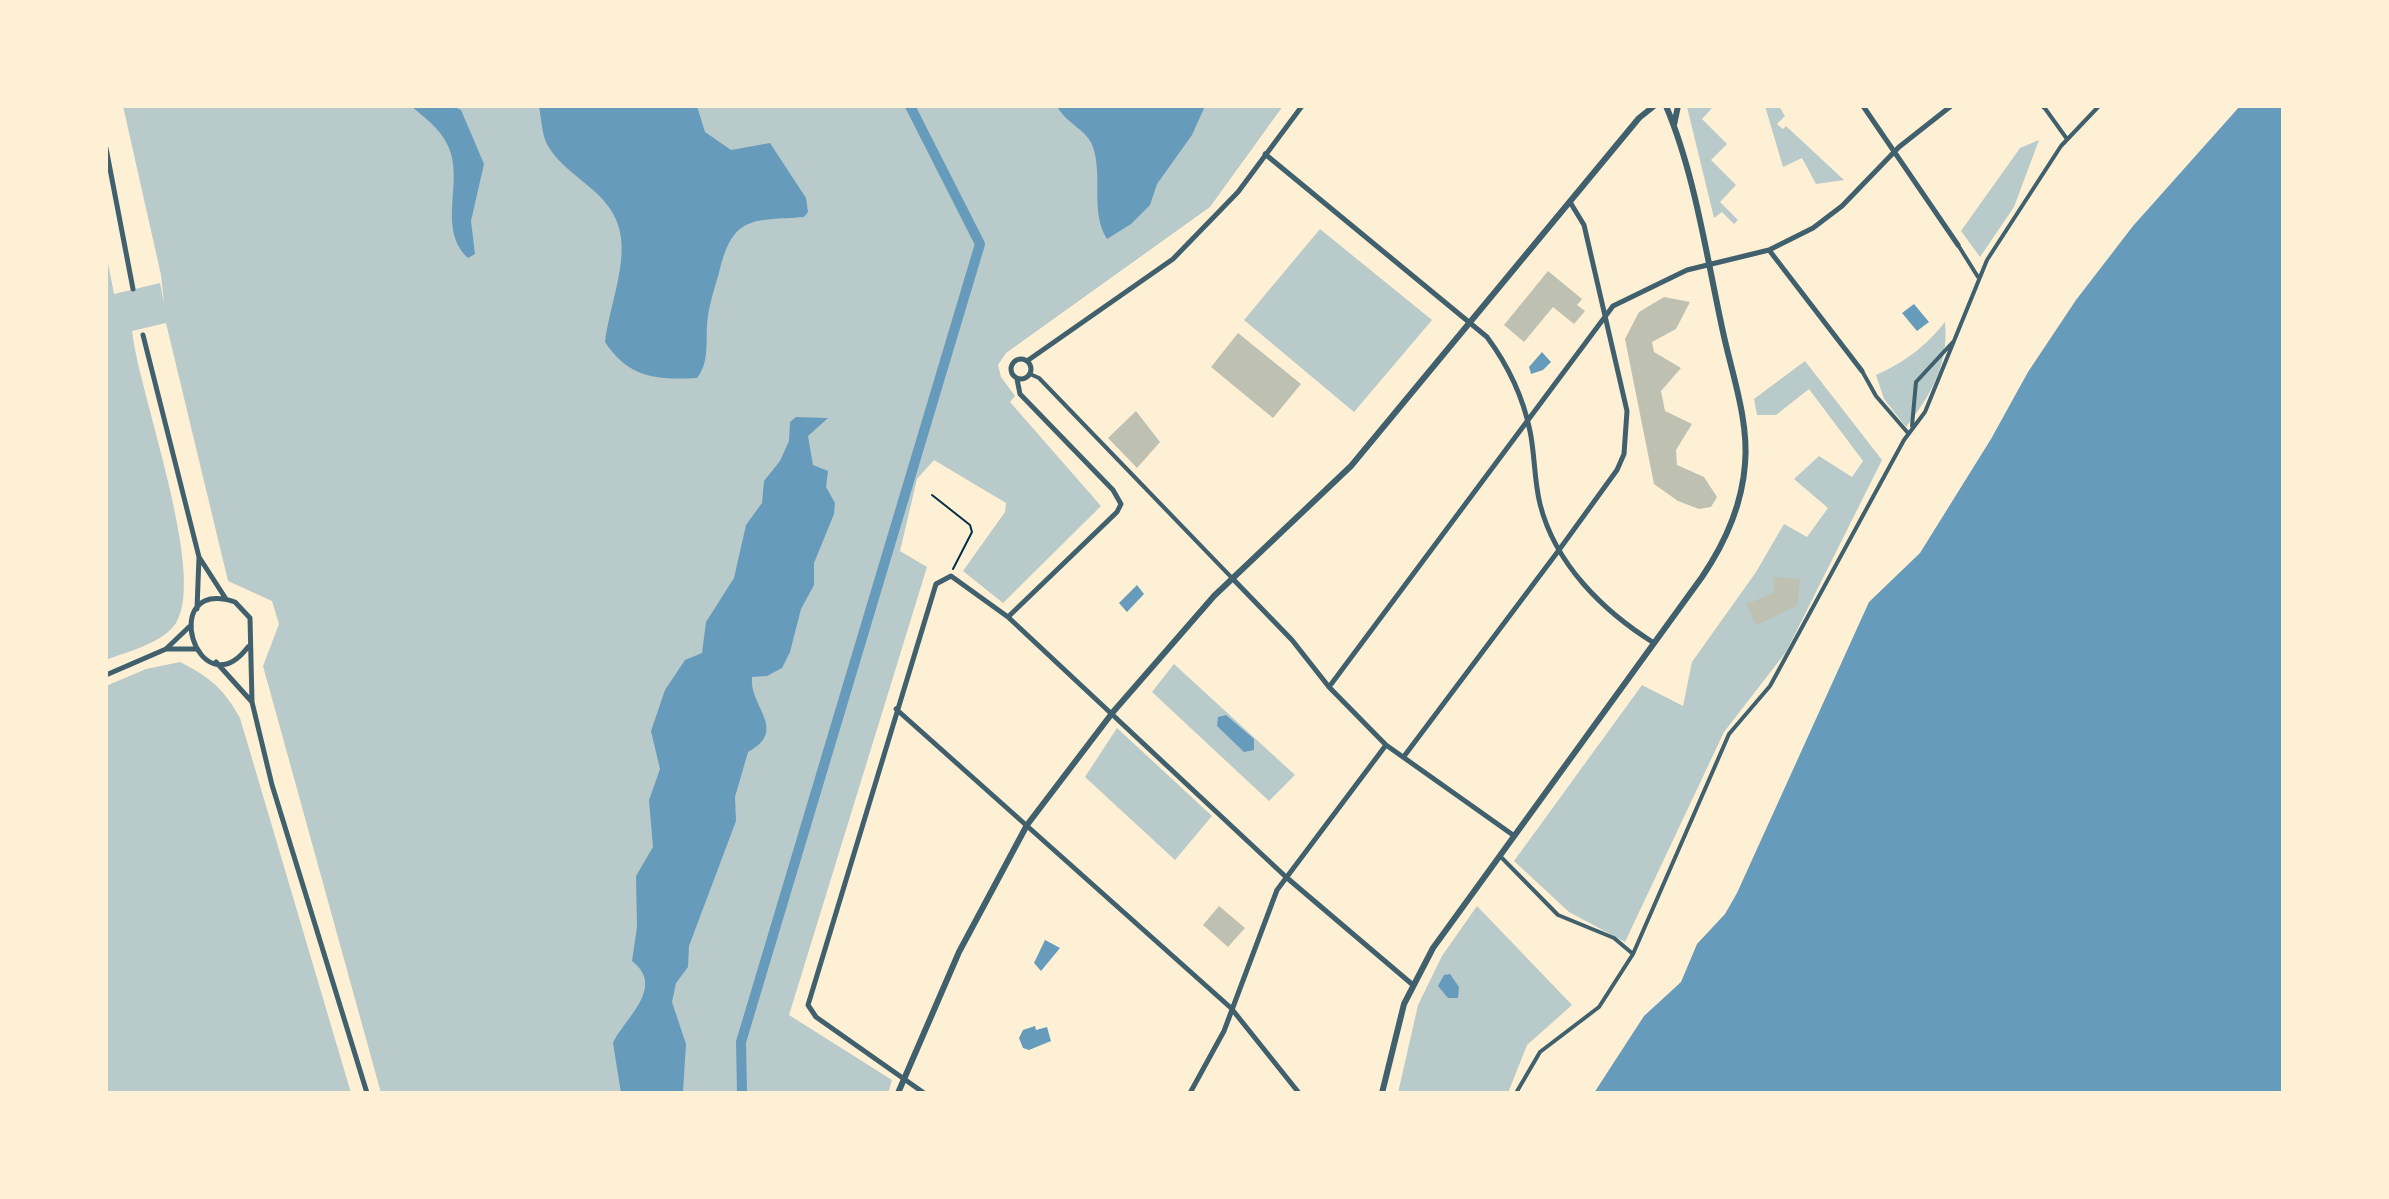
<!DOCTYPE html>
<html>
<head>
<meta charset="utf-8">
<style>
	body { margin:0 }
	#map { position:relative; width:2389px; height:1199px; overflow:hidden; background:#fdf0d5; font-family:"Public Sans",sans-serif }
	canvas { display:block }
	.frame { position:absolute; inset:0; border:108px solid #fdf0d5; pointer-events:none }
</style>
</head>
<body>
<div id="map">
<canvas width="2389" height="1199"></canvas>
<div class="frame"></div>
</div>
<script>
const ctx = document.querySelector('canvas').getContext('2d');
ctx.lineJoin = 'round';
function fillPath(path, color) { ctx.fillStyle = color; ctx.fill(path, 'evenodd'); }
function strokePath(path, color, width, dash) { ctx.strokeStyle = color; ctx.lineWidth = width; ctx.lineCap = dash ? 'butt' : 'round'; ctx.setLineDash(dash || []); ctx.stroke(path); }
fillPath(new Path2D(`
	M123,106H1283L1210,207L1006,353L998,365L1001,377L1015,396L1010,402L1101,506L1003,603L963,571L1005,512L1006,503L934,460L917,479L900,551L927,567L789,1015L892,1080L888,1093H381L263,666L279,624L272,601L228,581L166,323L132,331C139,394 207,574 176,623C162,644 128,651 106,660V253L114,294L160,283L164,304L161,275Z
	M1714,106L1702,119L1727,144L1711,160L1736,185L1720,202L1738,220L1734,224L1722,212L1714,218L1687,107Z
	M1765,106H1779L1785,116L1777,124L1783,129L1786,126L1844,180L1816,184L1802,158L1783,167Z
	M2039,140L2014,207L1980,257L1961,231L2020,148Z
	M1320,229L1432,320L1354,412L1244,320Z
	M1945,322C1949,364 1931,395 1906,427L1884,399L1876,375C1905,362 1925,347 1945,322Z
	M1805,361L1882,460L1786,652L1724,732L1625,942L1569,912L1514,861L1642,685L1683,706L1692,662L1756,572L1784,524L1807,537L1828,508L1794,479L1819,456L1852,477L1863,461L1809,389L1776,415H1757L1754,399Z
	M180,662C210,677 224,689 240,718L351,1093H106V686L146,669Z
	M1174,664L1295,775L1269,801L1152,692Z
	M1117,728L1212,816L1175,860L1085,777Z
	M1477,906L1572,1005L1527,1045L1508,1093H1398L1418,1005L1442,956Z`), '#b9caca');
fillPath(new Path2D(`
	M411,106H453L461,110L484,164L471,221L475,254L468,258C435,227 467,178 446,142C438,127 424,117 411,106Z
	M539,106H697L705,132L731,150L770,143L806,198L808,212L804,217C754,221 734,214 720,269C715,288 708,306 707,325C706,344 709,363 697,378C656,380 629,378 605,342C609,309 625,270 621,238C616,190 564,179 546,142C542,133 541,117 539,106Z
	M1057,106H1205L1192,135L1157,184L1150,205L1131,224L1107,239C1090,212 1103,177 1093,147C1087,129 1067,125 1057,106Z
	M2240,106H2283V1093H1594L1644,1016L1681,982L1697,944L1725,914L1737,893L1869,602L1920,553L1991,439L2028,372L2076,300L2133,226Z
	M1914,304L1929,322L1917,331L1902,313Z
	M1542,352L1551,362L1543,370L1531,374L1529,367Z
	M796,417L828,418L808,436L813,465L828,471L826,487L835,503L834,514L814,563V585L801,609L790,652L782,668L767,676L752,677C749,707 789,730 748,752L735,797L736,821L689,946L688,967L676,983L672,1002L686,1044L683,1091L621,1093L613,1043C625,1018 666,987 632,961L637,927L636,876L653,847L649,800L660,769L651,731L665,690L685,660L702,653L706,622L734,578L746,525L762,503L764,481L780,461L789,441L790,422Z
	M1137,585L1144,594L1127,612L1119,603Z
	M1226,715L1254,739V750L1244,752L1217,726L1218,717Z
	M1045,940L1060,948L1041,971L1034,963Z
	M1450,974L1459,987L1458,998H1448L1438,986L1444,975Z
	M1035,1026L1036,1030L1047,1027L1051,1041L1029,1050L1023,1048L1019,1038L1023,1030Z`), '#669bbc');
strokePath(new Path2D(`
	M742,1093L741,1042L980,244L910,106`), '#669bbc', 10);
fillPath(new Path2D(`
	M1548,271L1582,299L1577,305L1585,311L1574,324L1553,307L1524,342L1504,325Z
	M1664,297L1690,302L1676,329L1652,342L1654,352L1681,368L1661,391L1665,411L1692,424L1676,450L1677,465L1704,477L1717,497L1711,507L1699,509L1678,501L1654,484L1625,339L1639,312Z
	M1238,333L1301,384L1273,418L1211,367Z
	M1136,411L1160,442L1137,468L1108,438Z
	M1773,577L1800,579L1797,606L1756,625L1746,604L1774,593Z
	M1219,906L1245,928L1228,947L1203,925Z`), '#bec0b2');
strokePath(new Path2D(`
	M932,495L970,525L972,532L953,569`), '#003049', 2);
strokePath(new Path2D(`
	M2044,107L2067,139
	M1958,245L1978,277
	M1862,371L1876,396L1908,433
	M1030,374L1039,378L1232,578
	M1912,426L1916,382L1953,342
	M1501,857L1558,915L1614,938L1633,954
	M1516,1093L1540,1052L1599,1007L1633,954L1729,734L1770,686L1904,440L1925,412L1987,260L2061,146L2099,106`), '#3f606c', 4);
strokePath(new Path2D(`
	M1863,106L1958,245
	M2044,106V107
	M106,148L133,289
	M1265,154L1487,337C1507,364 1523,397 1530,431C1535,455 1534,480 1540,504C1555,564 1603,611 1654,643
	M1769,250L1862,371
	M143,335L199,557
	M1011 369a10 10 0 1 1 20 0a10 10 0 1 1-20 0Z
	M1027,361L1173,259L1238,192L1302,106
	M1232,578L1292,640L1329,687L1386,745L1513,835
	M197,609L199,557L226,599
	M1008,617L1117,512L1121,504L1113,490L1020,394L1017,379
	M189,627L166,649H195
	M216,662L252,702L250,618L235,602C156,576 198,712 248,647
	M106,675L166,649
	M1329,687L1613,306L1687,270L1769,250L1813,228L1842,206L1899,147L1951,106
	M252,702L272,785L367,1093
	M896,709L1231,1008L1299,1093
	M1405,755L1559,550L1617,470L1624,454L1627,411L1584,225L1570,202
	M924,1093L816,1017L808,1005L936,584L951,576L1008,617L1286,877L1413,985
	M1190,1093L1224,1031L1277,890L1386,745`), '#3f606c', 5);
strokePath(new Path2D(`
	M1674,125L1678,106
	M898,1093L959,952L1027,825L1113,712L1214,596L1351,466L1639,118L1654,106
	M1382,1093L1404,1004L1433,948L1702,577C1725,543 1742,506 1745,464C1749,421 1732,374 1723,332C1707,259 1695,174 1666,106`), '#3f606c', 6);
</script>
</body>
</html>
